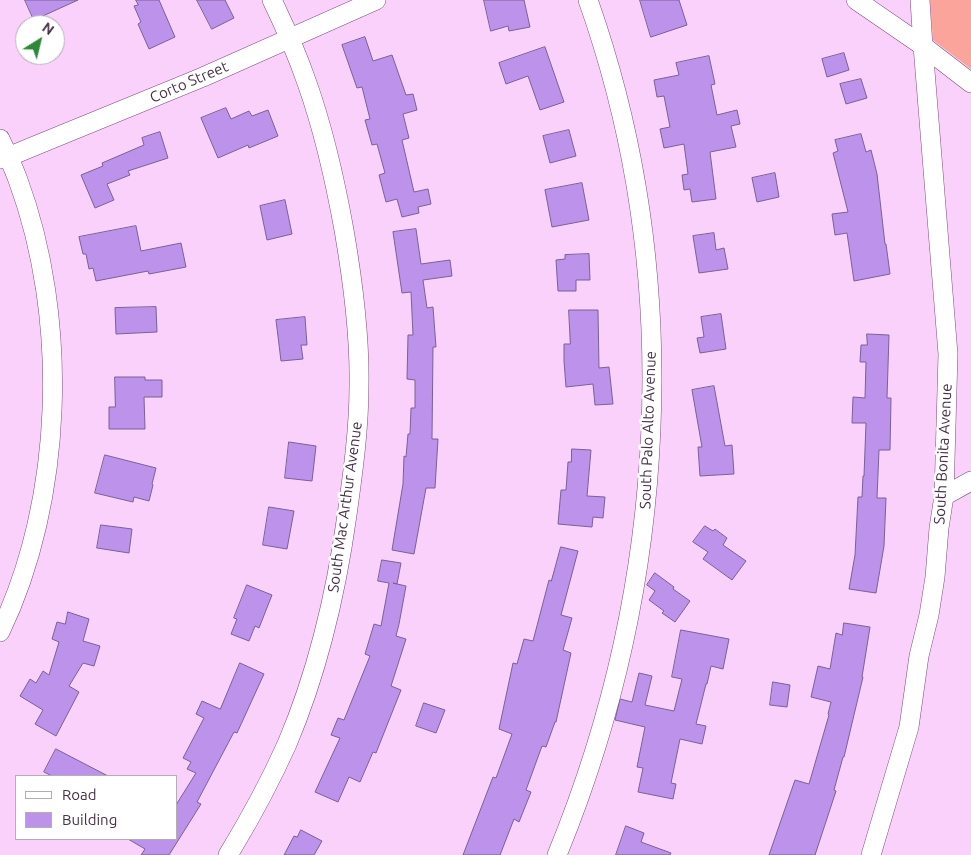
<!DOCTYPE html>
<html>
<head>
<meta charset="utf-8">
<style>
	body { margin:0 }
	#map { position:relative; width:971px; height:855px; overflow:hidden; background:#f9d1fa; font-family:Ubuntu,sans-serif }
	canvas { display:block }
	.legend { position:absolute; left:15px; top:775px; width:162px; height:65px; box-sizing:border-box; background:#fff; border:1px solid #b5adb5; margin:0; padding:6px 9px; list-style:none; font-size:15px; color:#453146 }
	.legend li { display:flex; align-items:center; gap:10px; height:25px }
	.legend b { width:25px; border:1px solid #b5adb5 }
	.north { position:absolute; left:15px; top:15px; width:50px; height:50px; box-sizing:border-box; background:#fff; border:1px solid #b5adb5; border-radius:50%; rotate:36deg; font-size:14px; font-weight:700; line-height:20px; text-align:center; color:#453146 }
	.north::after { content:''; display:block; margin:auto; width:18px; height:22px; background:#2e8839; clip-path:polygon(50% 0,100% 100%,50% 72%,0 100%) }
</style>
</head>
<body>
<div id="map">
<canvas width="971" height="855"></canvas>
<ul class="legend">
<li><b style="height:6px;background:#fff"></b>Road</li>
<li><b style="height:14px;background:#bc92ea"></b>Building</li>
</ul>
<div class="north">N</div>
</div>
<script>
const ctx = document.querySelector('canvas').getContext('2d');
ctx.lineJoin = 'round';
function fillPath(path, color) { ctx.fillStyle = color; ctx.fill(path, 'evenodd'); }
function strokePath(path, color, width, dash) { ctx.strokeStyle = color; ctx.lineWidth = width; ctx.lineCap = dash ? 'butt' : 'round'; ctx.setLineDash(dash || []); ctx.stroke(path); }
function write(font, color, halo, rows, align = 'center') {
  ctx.font = font + ' Ubuntu,sans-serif'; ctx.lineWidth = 5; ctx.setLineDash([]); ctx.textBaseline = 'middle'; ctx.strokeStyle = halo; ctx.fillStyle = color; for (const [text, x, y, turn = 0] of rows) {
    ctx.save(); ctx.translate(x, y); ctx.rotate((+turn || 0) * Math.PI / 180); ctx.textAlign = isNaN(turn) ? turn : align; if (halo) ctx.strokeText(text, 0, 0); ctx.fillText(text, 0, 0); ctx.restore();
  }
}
fillPath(new Path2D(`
	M930,0H971V69L933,40Z`), '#fba49c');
const building = new Path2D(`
	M25,0H78L34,20Z
	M136,0H159L175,37L149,49L138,24L141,22L134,6L138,5Z
	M197,0H225L234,18L212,29Z
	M484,0H524L530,27L509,31L508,26L491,31Z
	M640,0H679L687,25L651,37Z
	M365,37L373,61L392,55L406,95L413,94L417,110L403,114L409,138L402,140L414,192L428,189L431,204L418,207L419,213L402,217L397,199L386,202L379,175L385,173L377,144L372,145L365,120L370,119L362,87L357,88L342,45Z
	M545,47L564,102L540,110L528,76L506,84L499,63Z
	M844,53L849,70L827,77L822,59Z
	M709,56L715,84L711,85L717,115L737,110L740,124L731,126L736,147L710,152L716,199L692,202L690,189L684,190L682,175L688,174L684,144L664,148L660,129L670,127L664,96L657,97L654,80L679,75L676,63Z
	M861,79L867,98L846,104L840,84Z
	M226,108L231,119L249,111L252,116L268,110L278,136L249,148L248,145L218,158L201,118Z
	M569,130L576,156L550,163L543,136Z
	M160,132L168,158L128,171L130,175L107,184L114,200L95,208L81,175L103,166L102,163L144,145L142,138Z
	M861,134L866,152L871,150L877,174L885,244H886L890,274L854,281L847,233L835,235L832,214L848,212L833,153L838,151L835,140Z
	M775,173L779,197L757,202L752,178Z
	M582,183L589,220L552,227L545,190Z
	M285,200L292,234L267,240L260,206Z
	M136,226L141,251L181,243L186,267L149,274L148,271L96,281L93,268L89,269L86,254H83L79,237Z
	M416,229L421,264L450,260L452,276L423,280L427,308L433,307L436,347H433L432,439H438L435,488H426L414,554L392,550L403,484L404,456L406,457L408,434H410L411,408H415V380L407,379L408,335H413L411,292L402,293L393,232Z
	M714,233L716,250L724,248L728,269L699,273L693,236Z
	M589,254L590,280H576V291H558L556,260L565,259V255Z
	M156,307L157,332L116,334L115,308Z
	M569,310H598L599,368L609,367L613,404L595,405L593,384L566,387L564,361V344H570Z
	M721,314L726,349L700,353L697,338L704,337L701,317Z
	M305,317L307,345H301L303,359L281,361L276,320Z
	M867,334L889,335L887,398H891L890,450H879L877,498H886L884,546L876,593L849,589L855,555L858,497H862L863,476H864L866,423H852L853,397L865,398L866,362H860L861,345H867Z
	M115,377H145V380H162V397H144L145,429H109V407H115Z
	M714,386L725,446L732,445L734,474L700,476L698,447H702L692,390Z
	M289,442L316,446L312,481L285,478Z
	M572,449L591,450L587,496L605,497L603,518L593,517L592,527L558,524L561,490H566L568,462H571Z
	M105,455L156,468L152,484L153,485L149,501L134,497L133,502L95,493Z
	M269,507L294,511L287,549L263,545Z
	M101,525L132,529L129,553L97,548Z
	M705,526L713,531L715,529L727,538L723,545L746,561L732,580L703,559L708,552L693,542Z
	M561,547L578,551L561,615L572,618L563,650L571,653L556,722H555L546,747L542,746L526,790L531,792L519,822L514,819L500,855H463L493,777L496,778L512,734L499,729L513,663L517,664L524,639L533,641L549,580L551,581Z
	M382,560L401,563L397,584L393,583L406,586L399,624L396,636L406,639L391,686L401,690L376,753L373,752L360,782L349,777L338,802L315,792L340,738L331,735L338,718L344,720L370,656L365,654L374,624L381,626L389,583L378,581Z
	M655,573L674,587L673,589L690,601L675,622L662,613L664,611L649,600L655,591L647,585Z
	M247,585L272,595L259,628L255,626L249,641L231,634L237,619L234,618Z
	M68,612L89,619L83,641L100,646L94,666L83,663L69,686L79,692L56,736L35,724L43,710L20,696L30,679L36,683L43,671L49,675L59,642L52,639L57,622L65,624Z
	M844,623L870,627L862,677H863L844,757H843L834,790L836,791L815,855H769L795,780L809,784L829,715L828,714L831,702L811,697L818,666L830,669L836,633L842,635Z
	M681,630L729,639L723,669L711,666L707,684H706L696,724L706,726L702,744L680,739L671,783L676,784L673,799L638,792L643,768L637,767L645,727L615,720L620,699L632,702L639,673L652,676L645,705L674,711L682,679L672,677Z
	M240,663L264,674L237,733L234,732L197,802L201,804L169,855H141L145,849L128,839H176V805L196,773L187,769L191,762L183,758L204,718L196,714L202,701L220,709Z
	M773,682L790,685L787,707L770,705Z
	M424,703L445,710L436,733L416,726Z
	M56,749L108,776H52L44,772Z
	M626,826L644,833L641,842L671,853L670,855H616Z
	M301,830L322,841L314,855H284L294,836L297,837Z`);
fillPath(building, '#bc92ea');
strokePath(building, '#7a6097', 1);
const minor = new Path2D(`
	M856,0L923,46L971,83
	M0,139C6,152 13,166 18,180C69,318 64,499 0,632
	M0,159L8,157L32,147L203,77L376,0
	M944,496L971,481
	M228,855C250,819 270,782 287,744C318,671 336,594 347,515C353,472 359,429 359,386C360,334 353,282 344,230C335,180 324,131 307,83C297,54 285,27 272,0
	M557,855C668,585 686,277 588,0
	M871,855L909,727L919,656L929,615L935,577L939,528L944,496L948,354L923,46L920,0`);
strokePath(minor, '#794d7b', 20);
strokePath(minor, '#fff', 19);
write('15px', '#453146', '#fff', [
	["Corto Street",189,82,-23],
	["South Palo Alto Avenue",648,430,-88],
	["South Bonita Avenue",943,454,-87],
	["South Mac Arthur Avenue",345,507,-82]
]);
</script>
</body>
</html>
